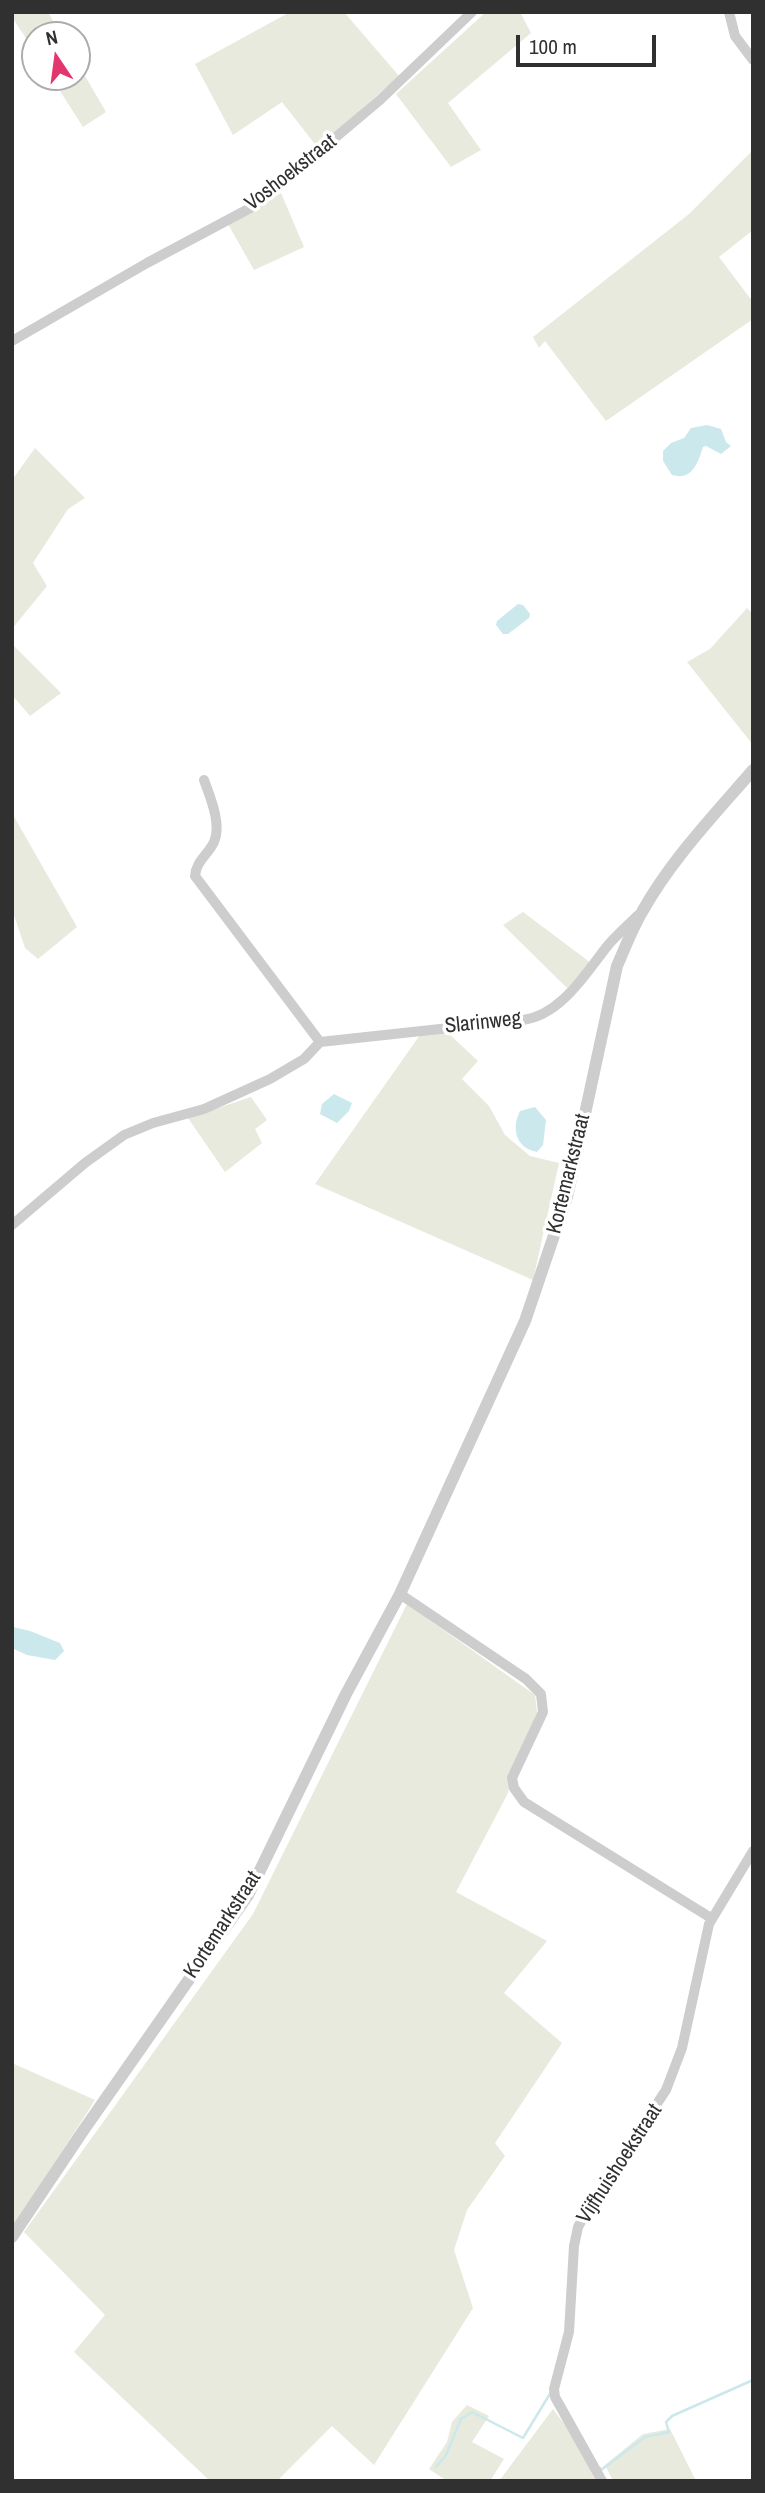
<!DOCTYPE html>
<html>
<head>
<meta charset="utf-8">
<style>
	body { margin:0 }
	#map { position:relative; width:765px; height:2493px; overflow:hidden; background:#fff; font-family:"Archivo Narrow",sans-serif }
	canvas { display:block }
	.frame { position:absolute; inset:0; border:14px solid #303030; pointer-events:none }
	.north { position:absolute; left:21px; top:21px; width:70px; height:70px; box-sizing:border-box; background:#fff; border:2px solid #acacac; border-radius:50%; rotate:347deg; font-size:19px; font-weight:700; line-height:28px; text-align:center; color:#303030 }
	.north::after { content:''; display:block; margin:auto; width:24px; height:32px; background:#e4366e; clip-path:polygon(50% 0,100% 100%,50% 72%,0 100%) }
	.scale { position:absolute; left:516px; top:35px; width:140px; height:32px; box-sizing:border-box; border:4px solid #303030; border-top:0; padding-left:9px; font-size:21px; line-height:24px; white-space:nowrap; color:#303030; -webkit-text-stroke:5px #fff; paint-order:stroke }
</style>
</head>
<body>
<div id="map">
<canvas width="765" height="2493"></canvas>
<div class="frame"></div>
<div class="north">N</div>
<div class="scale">100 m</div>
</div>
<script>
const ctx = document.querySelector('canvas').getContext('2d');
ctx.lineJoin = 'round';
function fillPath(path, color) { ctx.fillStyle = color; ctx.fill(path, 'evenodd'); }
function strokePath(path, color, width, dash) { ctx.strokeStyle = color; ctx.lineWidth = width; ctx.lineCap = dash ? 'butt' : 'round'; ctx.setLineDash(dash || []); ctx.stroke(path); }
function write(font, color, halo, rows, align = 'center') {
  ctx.font = font + ' "Archivo Narrow",sans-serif'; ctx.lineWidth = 7; ctx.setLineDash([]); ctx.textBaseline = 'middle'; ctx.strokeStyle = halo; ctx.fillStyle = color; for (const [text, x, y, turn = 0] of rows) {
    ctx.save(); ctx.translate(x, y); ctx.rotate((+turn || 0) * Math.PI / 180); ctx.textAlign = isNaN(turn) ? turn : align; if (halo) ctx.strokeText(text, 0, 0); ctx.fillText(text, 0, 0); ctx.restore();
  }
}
fillPath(new Path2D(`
	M12,12H48L61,35H35V52L12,17Z
	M290,12H344L399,76L318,148L282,102L233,135L195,64Z
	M486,12H520L531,33L448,103L481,150L451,167L396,94Z
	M77,62L106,112L83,127L51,77H77Z
	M753,150V230L719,257L753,302V319L606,421L545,341L539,348L533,337L689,214Z
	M281,193L304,247L254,270L228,224Z
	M35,448L85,498L68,509L33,563L47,586L12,629V480Z
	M747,608L753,614V745L687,662L710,649Z
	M12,644L61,693L30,716L12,695Z
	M12,813L77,927L38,959L25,948L12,909Z
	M523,912L591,963L567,988L503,925Z
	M447,1032L478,1061L462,1079L489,1106L505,1135L530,1156L559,1163L533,1280L315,1184L420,1035Z
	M251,1097L267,1120L255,1129L262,1143L225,1172L188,1118Z
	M407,1604L535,1695L537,1712L507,1795L456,1892L547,1941L504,1993L562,2043L495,2143L505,2156L467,2210L454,2250L473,2308L374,2465L332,2426L277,2481H210L74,2352L105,2315L24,2232L253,1914Z
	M12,2063L95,2100L12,2230Z
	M467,2405L489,2416L472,2442L504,2459L490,2481H447L429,2469L447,2442L452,2422Z
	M553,2409L572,2434L596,2481H499Z
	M670,2429L696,2481H613L605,2465L643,2434Z`), '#e7eadc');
fillPath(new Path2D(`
	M707,425L721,429L726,442L731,446L721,454L706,446L703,447C698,463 692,481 672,475L663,461V451L671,443L684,438L691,428Z
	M518,604L523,605L530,614L529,618L508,634H503L496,625L497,621Z
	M334,1094L352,1103L349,1111L337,1123L320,1114L322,1104Z
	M535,1107L546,1120L543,1145L537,1152C516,1148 511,1129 520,1111Z
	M13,1627L30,1631L60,1643L64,1651L55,1660L27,1655L12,1648Z`), '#cbe8ec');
strokePath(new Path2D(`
	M436,2467L446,2455L461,2419L472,2412L523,2438L551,2392
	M600,2468L601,2470L645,2437L669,2432L666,2422L672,2416L753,2380`), '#cbe8ec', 2.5);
strokePath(new Path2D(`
	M729,12L735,36L753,60
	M12,341L147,263L254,206L380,100L472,12
	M204,780C210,797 222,824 214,842C208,855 196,861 195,876L320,1042
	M12,1225L85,1163L124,1135L153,1123L204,1109L270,1079L304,1059L320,1042L523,1020C562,1015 587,971 609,944C618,934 628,925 637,916
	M400,1594L526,1679L541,1694L543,1712L512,1778L514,1788L524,1802L711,1918
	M602,2481L555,2397L554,2389L569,2332L574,2246L578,2227L593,2200L666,2090L682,2048L709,1924L753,1851`), '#cdcdcd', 10);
strokePath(new Path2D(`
	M12,2237L83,2131L248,1895L346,1694L400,1594L525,1321L567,1197L617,966C625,948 632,929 642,912C671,860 714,815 753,770`), '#cdcdcd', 12);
write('21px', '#303030', '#fff', [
	["Voshoekstraat",291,173,-38],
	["Slarinweg",483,1023,-6],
	["Kortemarkstraat",569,1174,-76],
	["Kortemarkstraat",223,1925,-57],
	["Vijfhuishoekstraat",620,2164,-57]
]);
</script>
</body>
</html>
